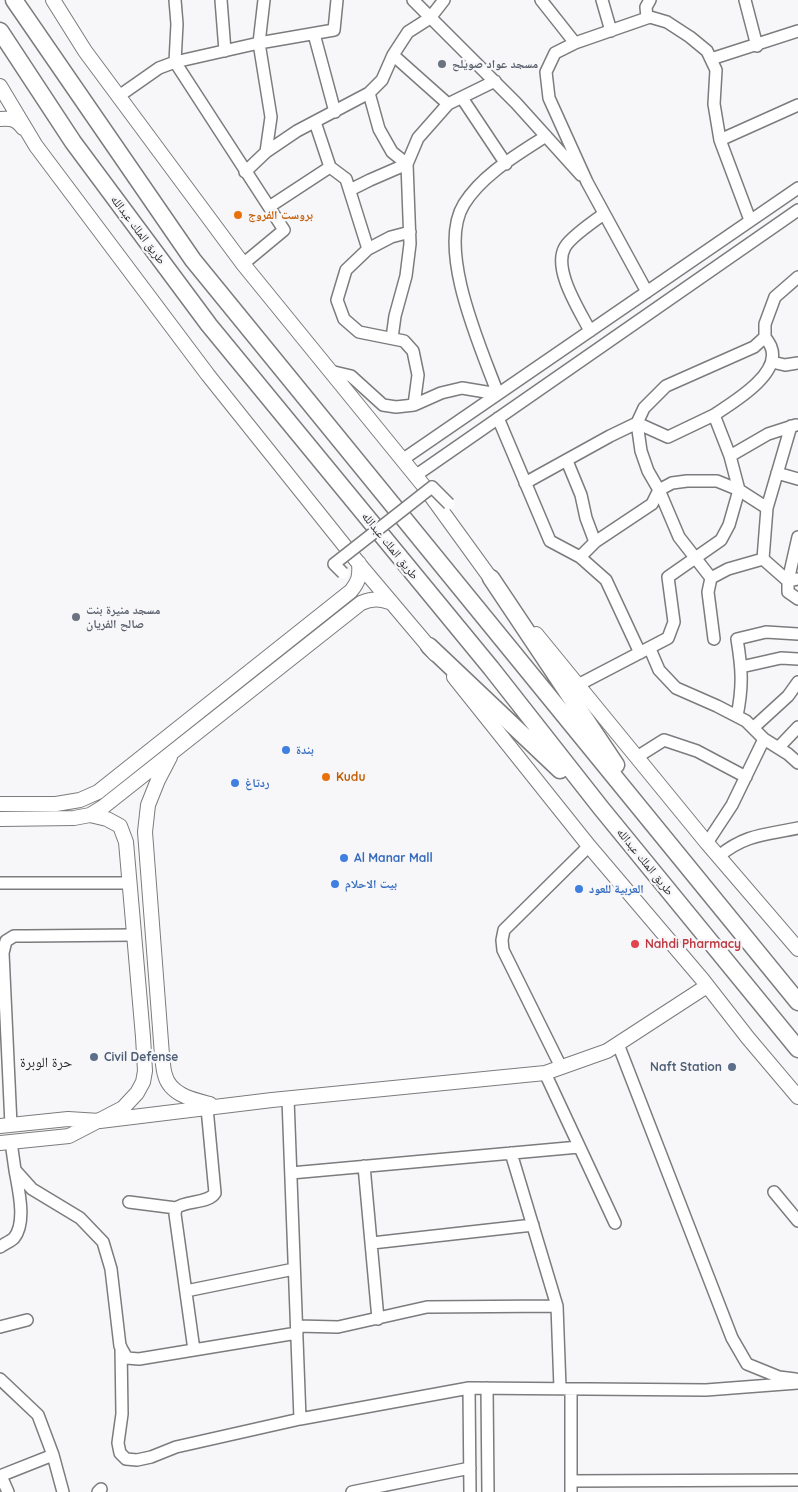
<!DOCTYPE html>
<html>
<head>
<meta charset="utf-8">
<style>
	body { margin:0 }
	canvas { display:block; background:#f7f7fa }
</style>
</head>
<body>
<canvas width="798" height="1492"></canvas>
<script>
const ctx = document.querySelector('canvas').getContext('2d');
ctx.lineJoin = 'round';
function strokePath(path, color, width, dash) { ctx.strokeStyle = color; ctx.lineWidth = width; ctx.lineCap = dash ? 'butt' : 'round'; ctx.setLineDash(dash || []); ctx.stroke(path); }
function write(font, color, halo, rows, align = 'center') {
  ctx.font = font + ' Quicksand,"Noto Naskh Arabic",sans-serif'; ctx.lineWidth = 4.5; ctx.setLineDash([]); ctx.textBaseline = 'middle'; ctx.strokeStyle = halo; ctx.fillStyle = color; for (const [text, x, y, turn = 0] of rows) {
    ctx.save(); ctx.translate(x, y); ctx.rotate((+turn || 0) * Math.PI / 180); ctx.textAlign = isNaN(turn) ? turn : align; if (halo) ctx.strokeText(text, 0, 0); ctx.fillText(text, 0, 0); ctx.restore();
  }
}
const minor = new Path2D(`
	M175,0L177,24L175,62L284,230L243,264
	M221,0L225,51
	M264,0L259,43L271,117L266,152
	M413,0L516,103L581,175
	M541,0L575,43
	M602,0L611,31
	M745,0L757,46
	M647,18L646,7L650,0
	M314,34L335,112
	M393,55L448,104
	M711,59L798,31
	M119,96L159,68L175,62L259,43L334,30L337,0
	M462,98L506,164
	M315,122L330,167L346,179L368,249
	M720,140L798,105
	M245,172L266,152L297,131L369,93L382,80L393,55L408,32L430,18L444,0
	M350,190L370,180L407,164L392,152L379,129L369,93
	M269,207L330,167
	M410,232L391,237L368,249L346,270L337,300L344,319L359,332L404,341L413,351L418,375L414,405
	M647,292L587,182L549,98L546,72L555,53L575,43L650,17L667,22L690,37L707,51L716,70L714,104L720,140L750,220
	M590,331C580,311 552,269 565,247C571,237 594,221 604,214
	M392,338L395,316L406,276L410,244L407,164L418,138L448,104L495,81
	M772,362L785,365L798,363
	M330,371L351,376L383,405L396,407L414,405L441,393L462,388L498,394
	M498,394C481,348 436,249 464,204C483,174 517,155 546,136
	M714,415C732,403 782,374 771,347C770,344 767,340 765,337
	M498,418L550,541L580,557L606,580L640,653
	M730,456L768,434L796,425
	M402,460L798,188
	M567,461L581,495L586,518L595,542
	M777,473L798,479
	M415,476L798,210
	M525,483L610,436L637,423L668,437L714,415L730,456L739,490L729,525L721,540L668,577L674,622L668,638L578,685
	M798,537L788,581V592L798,599
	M580,557L595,542L652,504L659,490L672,483L687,481H717L739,490L767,508
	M763,559L767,508L791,426
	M763,559L788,581L798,579
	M711,578L679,537L659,490L648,471L641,451L637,423L644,408L666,386L754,347L765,337V324L775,297L798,277
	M714,639L708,592L711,578L728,569L763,559
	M650,649L659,670L676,688L717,706L746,721L764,739L788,754L798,763
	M741,667L781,658L798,659
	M737,716C743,686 742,669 737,639L766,632L798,634
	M753,728L788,696L798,682
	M779,747L798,727
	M637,757L664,740L697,751L746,777
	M707,843L732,805L764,739
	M719,856C746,834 765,835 798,828
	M0,883H130
	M618,1044L732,1338L747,1364L779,1377L795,1379
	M561,1067L503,950L502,940L504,930L589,846
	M545,1073L615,1223
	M288,1099L300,1419
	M11,1125L3,953L6,941L14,936H27L134,935
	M11,1142L15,1170L32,1189L80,1218L103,1242L111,1269L120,1346L127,1358L139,1359L297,1333
	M511,1153L557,1306L560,1388
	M364,1166L378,1319
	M291,1173L579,1147
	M774,1192L798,1221
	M129,1202L176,1208
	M372,1243L533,1225
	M0,1247C4,1244 11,1241 14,1238C27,1222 18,1188 15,1170
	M186,1291L294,1269
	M297,1326L338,1327L427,1307L557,1306
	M0,1327L27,1320
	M121,1347L122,1414L118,1443L120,1453L126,1459L137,1460L151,1457L176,1447L300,1419L469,1388L706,1390L798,1383
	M194,1350L175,1214L176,1208C186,1200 208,1204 215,1193L207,1108
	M0,1379L38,1415L53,1455L63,1492
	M469,1388L470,1492
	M487,1388L488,1492
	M571,1389V1492
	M0,1476L53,1455
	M1,1476L8,1492
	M571,1481L798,1480
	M98,1492L101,1489
	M352,1492L470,1468`);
const major = new Path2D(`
	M53,0L85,51L243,264L423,485L497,587
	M0,86L36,146L208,375L364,570L435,654
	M0,119C11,118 16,119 23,128
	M536,634L707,843L798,949
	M454,677L589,846L702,979L748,1038L798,1097
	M170,757L158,780L148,805L145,832L162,1055C163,1062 163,1069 165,1075C170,1095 194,1100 210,1104
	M0,804H56L80,800L98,792L351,591C359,581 360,576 359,563
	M0,819L74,818L90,815L103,807L361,603C373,598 380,599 392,603
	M0,1126L68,1119L100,1121L272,1100L545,1073L607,1051L707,986
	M0,1143L69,1136L123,1108L137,1093L143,1082L145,1071L143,1037L126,842L120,826L107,819L90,815`);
const highway = new Path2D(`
	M14,0L193,260L798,1002
	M0,31L73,142L209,325L491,668L601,808L798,1049
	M491,578L616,765
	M429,646L560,770`);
strokePath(minor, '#7c7c7e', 14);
strokePath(major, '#7c7c7e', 16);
strokePath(highway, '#7c7c7e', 19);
strokePath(minor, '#fff', 11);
strokePath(major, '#fff', 14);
strokePath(highway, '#fff', 16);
const minorBridge = new Path2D(`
	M343,573L334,564L432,487L449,504`);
strokePath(minorBridge, '#7c7c7e', 14, []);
strokePath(minorBridge, '#fff', 11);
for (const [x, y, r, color] of [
	[442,64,5,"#6b7280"],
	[238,215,5,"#e8710a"],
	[76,617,5,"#6b7280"],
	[286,750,5,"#3f7fe0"],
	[326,777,5,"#e8710a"],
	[235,783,5,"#3f7fe0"],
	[344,858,5,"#3f7fe0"],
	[335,884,5,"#3f7fe0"],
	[579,889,5,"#3f7fe0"],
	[635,944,5,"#e0444e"],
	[94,1057,5,"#5c6f8a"],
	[732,1067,5,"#5c6f8a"]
]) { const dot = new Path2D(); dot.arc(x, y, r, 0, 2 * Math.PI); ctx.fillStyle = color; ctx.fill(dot); strokePath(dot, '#f7f7fa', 2); }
write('bold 12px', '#5b616d', '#f7f7fa', [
	["مسجد عواد صويلح",452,64],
	["مسجد منيرة بنت",86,610],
	["صالح الفريان",86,624]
], 'left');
write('bold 12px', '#c56008', '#f7f7fa', [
	["بروست الفروج",248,215],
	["Kudu",336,777]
], 'left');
write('12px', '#2b2b2c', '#f7f7fa', [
	["طريق الملك عبدالله",138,230,53],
	["طريق الملك عبدالله",390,546,51],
	["طريق الملك عبدالله",645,862,51]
]);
write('bold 12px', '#366cbe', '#f7f7fa', [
	["بندة",296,750],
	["ردتاغ",245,783],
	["Al Manar Mall",354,858],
	["بيت الاحلام",345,884],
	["العربية للعود",589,889]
], 'left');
write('bold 12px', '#be3a42', '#f7f7fa', [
	["Nahdi Pharmacy",645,944]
], 'left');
write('bold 12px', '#4e5e75', '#f7f7fa', [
	["Civil Defense",104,1057],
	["Naft Station",722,1067,"right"]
], 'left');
write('14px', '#2b2b2c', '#f7f7fa', [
	["حرة الوبرة",46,1063]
]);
</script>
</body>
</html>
